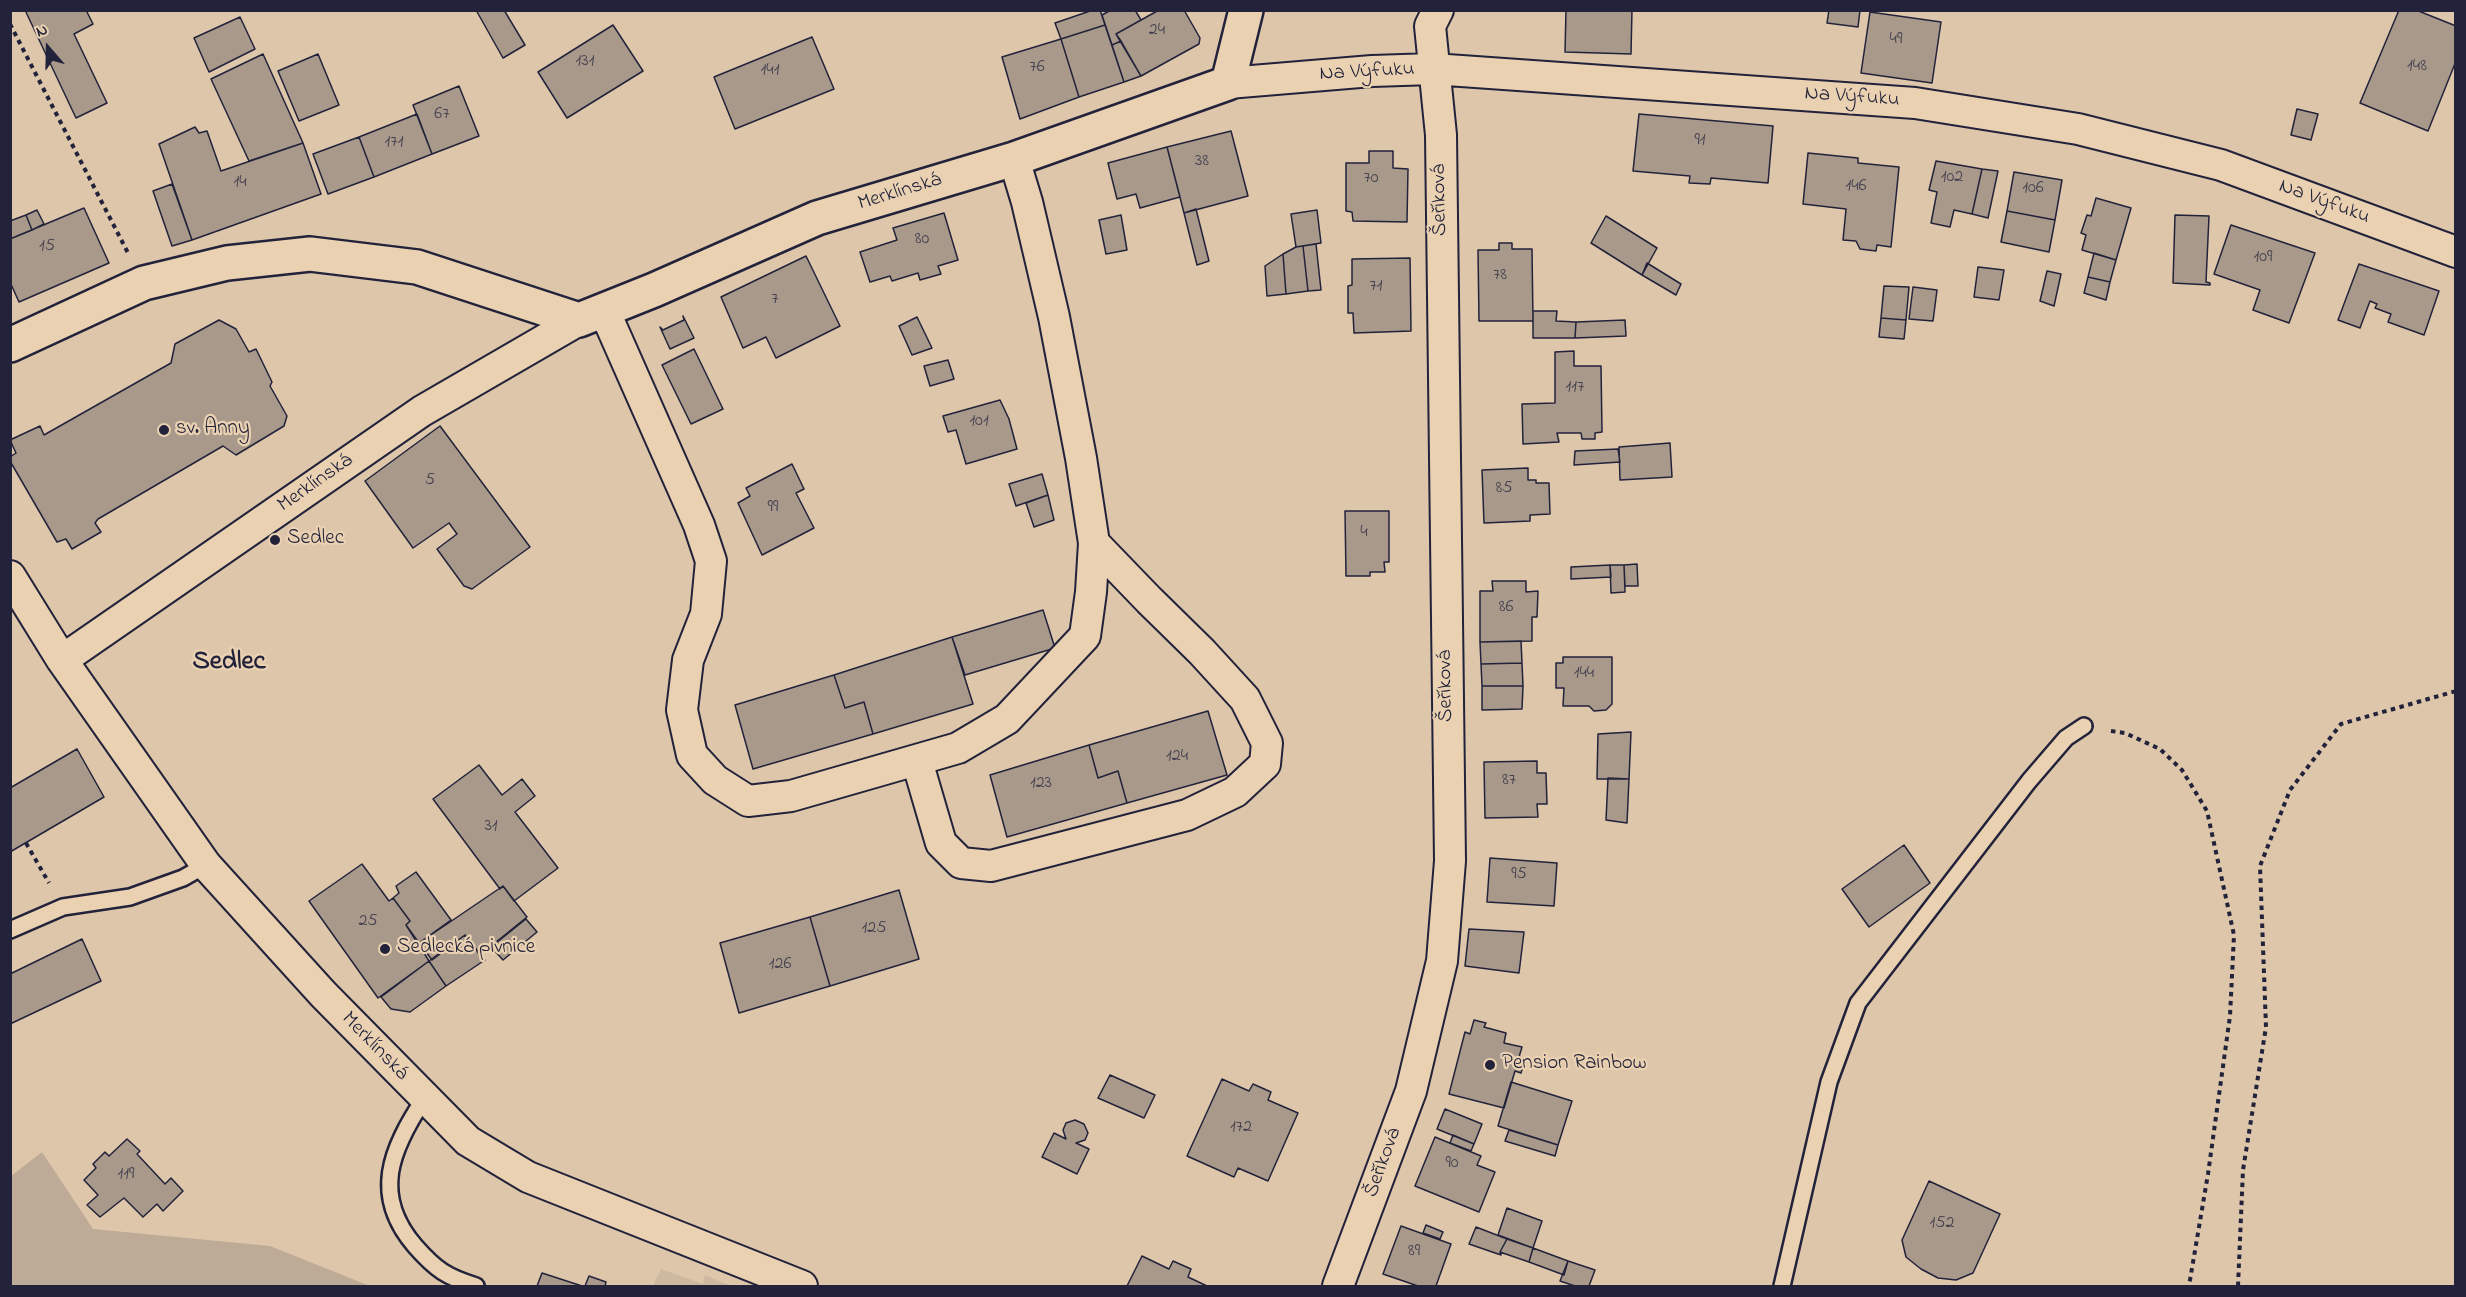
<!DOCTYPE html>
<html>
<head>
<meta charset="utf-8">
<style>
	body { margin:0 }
	#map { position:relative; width:2466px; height:1297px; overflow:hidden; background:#ddc6aa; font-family:"Indie Flower",sans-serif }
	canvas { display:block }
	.frame { position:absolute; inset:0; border:12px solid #22223b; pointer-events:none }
	.north { position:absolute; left:18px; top:18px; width:60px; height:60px; -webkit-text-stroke:4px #e9d1b1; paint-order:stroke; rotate:340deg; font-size:16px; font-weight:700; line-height:24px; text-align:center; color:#22223b }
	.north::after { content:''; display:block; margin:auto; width:21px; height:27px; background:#22223b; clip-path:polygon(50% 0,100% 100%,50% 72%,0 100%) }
</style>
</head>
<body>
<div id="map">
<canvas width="2466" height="1297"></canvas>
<div class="frame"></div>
<div class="north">N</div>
</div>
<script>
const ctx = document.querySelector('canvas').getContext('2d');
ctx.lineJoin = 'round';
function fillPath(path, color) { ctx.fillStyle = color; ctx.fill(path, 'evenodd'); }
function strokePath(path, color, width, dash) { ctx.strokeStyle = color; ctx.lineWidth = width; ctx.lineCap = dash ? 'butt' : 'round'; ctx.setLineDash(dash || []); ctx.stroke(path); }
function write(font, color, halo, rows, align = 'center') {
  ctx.font = font + ' "Indie Flower",sans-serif'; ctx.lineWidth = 4.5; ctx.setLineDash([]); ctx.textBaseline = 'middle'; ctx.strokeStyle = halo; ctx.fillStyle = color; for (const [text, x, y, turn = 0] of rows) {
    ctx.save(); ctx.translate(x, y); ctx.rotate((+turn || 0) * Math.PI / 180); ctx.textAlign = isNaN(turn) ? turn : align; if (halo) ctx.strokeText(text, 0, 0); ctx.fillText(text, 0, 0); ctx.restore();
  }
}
fillPath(new Path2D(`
	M661,1269L703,1284L705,1275L731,1286H653Z`), '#cdb8a0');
fillPath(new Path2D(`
	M42,1152L93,1229L270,1246L370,1286H11V1176Z`), '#beab97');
const building = new Path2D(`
	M25,10H86L93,24L74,34L107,103L76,118Z
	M476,10H504L525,45L503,58Z
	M1093,10H1100L1105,25L1061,39L1055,23Z
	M1111,10H1135L1141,20L1116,34L1121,41L1112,45L1102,15Z
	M1159,10H1184L1200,38L1199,44L1141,76L1116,34Z
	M1566,10H1632L1631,54L1565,52Z
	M1829,10H1860L1858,27L1827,23Z
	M2399,10H2416L2456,26V61L2428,131L2360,103Z
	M1870,12L1941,22L1932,83L1861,73Z
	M240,17L255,49L209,72L194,38Z
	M613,25L643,71L567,118L538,72Z
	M1105,25L1124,82L1079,97L1061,39Z
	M812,37L834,89L735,129L714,77Z
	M1061,39L1079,97L1020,119L1002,57Z
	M1121,41L1141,76L1124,82L1112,45Z
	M263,54L303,143L249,161L211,79Z
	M318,54L339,105L299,121L278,71Z
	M459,86L479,136L432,154L413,105Z
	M2297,109L2318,114L2311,140L2291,135Z
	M417,114L432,154L374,177L359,137Z
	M1639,114L1773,126L1768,183L1711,178L1710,184L1689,183L1690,176L1633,171Z
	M195,127L199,133L207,131L221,171L303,143L321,194L192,240L159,144Z
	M1231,131L1248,196L1184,213L1167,147Z
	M359,137L374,177L328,194L313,154Z
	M1167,147L1180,197L1140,208L1136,194L1117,199L1108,163Z
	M1369,151H1393V168L1408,169L1407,222L1353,221L1352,212L1346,211V163H1369Z
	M1808,153L1858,158V163L1899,167L1891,247L1877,245L1876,251L1860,249L1856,241L1843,240L1846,209L1803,204Z
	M1936,161L1982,169L1972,214L1954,210L1950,227L1931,223L1937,192L1929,190Z
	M1982,169L1998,171L1988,218L1972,214Z
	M2014,172L2062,180L2055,220L2007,211Z
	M172,184L192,240L172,246L153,191Z
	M2096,198L2131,208L2116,260L2082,250L2086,235L2081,233L2087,215L2091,216Z
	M84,208L109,263L19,302L10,282V239Z
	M1196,209L1209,261L1197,265L1184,213Z
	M37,210L44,224L32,230L26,215Z
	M1317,210L1321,243L1296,247L1291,214Z
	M2007,211L2055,220L2049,252L2001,242Z
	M944,213L958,260L938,266L941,274L920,280L918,273L892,281L890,276L870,282L860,252L897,240L893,228Z
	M26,215L32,230L10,239V221Z
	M1121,215L1127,250L1106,254L1099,220Z
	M2175,215L2209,216L2206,282L2210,283V285L2173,283Z
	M1606,216L1657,248L1642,275L1591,243Z
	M2231,225L2315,253L2289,323L2253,310L2260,290L2214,274Z
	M1499,243H1512V249H1532L1533,321H1479L1478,250H1499Z
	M1316,244L1321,290L1308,291L1303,246Z
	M1303,246L1308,291L1286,294L1283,254L1296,247Z
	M2094,253L2116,260L2110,282L2088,277Z
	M1283,254L1286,294L1267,296L1265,266Z
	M806,256L840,326L776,358L766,337L743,348L721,297Z
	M1410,258L1411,331L1354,333L1353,313H1348V286L1352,285V259Z
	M1647,263L1681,284L1676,295L1642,275Z
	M2359,264L2439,291L2424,335L2388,322L2391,314L2375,308L2377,304L2370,301L2360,328L2338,320Z
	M1978,267L2004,270L1999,300L1974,297Z
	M2047,271L2061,274L2054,306L2040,301Z
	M2088,277L2110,282L2106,300L2084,293Z
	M1884,286L1909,287L1906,320L1881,318Z
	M1913,287L1937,290L1933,321L1909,319Z
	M1533,311H1557L1556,321L1576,322L1575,338H1533Z
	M683,316L694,338L670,349L660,327L663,330L684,320Z
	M917,317L932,348L912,355L899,326Z
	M1881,318L1906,320L1904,339L1879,337Z
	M219,320L236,329L249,352L256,349L272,382L270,386L287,416L284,426L236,455L223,446L98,519L95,523L101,532L72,549L66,539L57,542L10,461V457L16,453L10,440L40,426L44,435L171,363L175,344Z
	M1625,320L1626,336L1575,338L1576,322Z
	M694,349L723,409L691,424L662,365Z
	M1574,351V366H1601L1602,432L1595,433V439H1582L1581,433H1557L1559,442L1523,444L1522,404L1555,403V352Z
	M948,360L954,379L930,386L924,366Z
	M1000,400L1009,419L1017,449L966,464L956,430L948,432L943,416Z
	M440,426L530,547L472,589L464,586L437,549L457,534L449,523L413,548L365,481Z
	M1670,443L1672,477L1620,480L1619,447Z
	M1618,449L1620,462L1574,465L1575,451Z
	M792,464L804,489L796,493L814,528L762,555L738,503L750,496L746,488Z
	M1528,468V480H1536V483H1549L1550,514L1530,515V521L1484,523L1482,470Z
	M1042,474L1048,495L1016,506L1009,484Z
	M1048,495L1054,520L1034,527L1026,503Z
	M1345,511H1389V562H1384L1385,572H1370V576H1346Z
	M1637,564L1638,586H1625L1624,565Z
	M1610,565L1611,577L1571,579V567Z
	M1610,565H1624L1625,592L1611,593Z
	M1492,581H1526V592L1538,591L1537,617H1532V641L1480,642V591H1493Z
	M1043,610L1055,648L965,675L952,637Z
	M952,637L973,704L873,734L864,702L845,708L834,675Z
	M1521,641L1522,663L1481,664L1480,642Z
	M1563,657H1612V704L1606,710L1594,711L1589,706H1563L1564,688H1556V663H1563Z
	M1522,663L1523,686H1482L1481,664Z
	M834,675L845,708L864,702L873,734L753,769L735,705Z
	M1482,686H1523L1522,709L1482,710Z
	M1208,711L1227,775L1127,803L1118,771L1098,778L1089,745Z
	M1631,732L1629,779H1597L1598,734Z
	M1089,745L1098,778L1118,771L1127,803L1007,837L990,775Z
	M77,749L104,797L10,852V788Z
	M1537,761V773H1546L1547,804H1537L1538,817L1485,818L1484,762Z
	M479,765L502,795L522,779L535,796L515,812L558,868L514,901L503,886L500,889L433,799Z
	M1608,778L1629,779L1627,823L1606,820Z
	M1904,845L1930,883L1869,927L1842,889Z
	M1490,858L1557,863L1554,906L1487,902Z
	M362,864L389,901L393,898L410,921L406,925L429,961L378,998L309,901Z
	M416,872L451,920L419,943L406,925L410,921L393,898L399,893L396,886Z
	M503,886L527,917L480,955L465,935L432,960L419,943Z
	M899,890L919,959L830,986L810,917Z
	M810,917L830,986L739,1013L720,943Z
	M526,919L537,932L503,960L491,947Z
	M1469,929L1524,932L1519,973L1465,966Z
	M465,935L485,960L446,986L429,961Z
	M82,939L101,981L10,1024V974Z
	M429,961L446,986L410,1012L391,1009L381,997Z
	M1474,1020L1486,1023L1484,1027L1506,1033L1504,1043L1522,1047L1519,1057L1525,1059L1521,1073L1515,1071L1504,1108L1449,1094L1465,1032L1470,1034Z
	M1110,1075L1155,1095L1144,1118L1098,1098Z
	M1222,1079L1249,1091L1253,1084L1271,1092L1268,1100L1298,1113L1268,1181L1238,1168L1234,1177L1187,1156Z
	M1511,1082L1572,1101L1558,1145L1498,1126Z
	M1445,1109L1482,1124L1474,1144L1437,1129Z
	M1075,1120L1084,1124L1088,1133L1085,1140L1076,1143L1089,1149L1077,1174L1042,1157L1054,1133L1066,1139L1063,1130L1066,1123Z
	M1509,1130L1558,1145L1555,1156L1505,1141Z
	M1453,1135L1474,1144L1471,1151L1450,1143Z
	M1435,1137L1481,1156L1477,1165L1495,1172L1479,1212L1415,1186Z
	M127,1139L140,1151L137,1154L165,1184L171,1178L183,1191L163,1211L157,1204L143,1217L124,1198L100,1217L87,1205L98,1195L84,1180L96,1168L93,1164L105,1152L109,1156Z
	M1929,1181L2000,1214L1973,1273L1956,1280L1938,1278L1921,1269L1906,1257L1902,1240Z
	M1507,1208L1542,1221L1533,1248L1498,1235Z
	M1426,1225L1443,1232L1440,1239L1423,1233Z
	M1401,1226L1451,1244L1436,1286H1418L1383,1274Z
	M1476,1227L1507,1239L1500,1252L1501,1255L1469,1244Z
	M1507,1239L1533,1248L1529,1262L1500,1252Z
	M1533,1248L1568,1261L1564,1275L1529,1262Z
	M1142,1256L1169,1269L1173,1261L1191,1269L1188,1277L1207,1286H1127Z
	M1568,1261L1595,1270L1589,1286H1575L1560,1281Z
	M542,1273L582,1286H537Z
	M589,1276L606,1282L605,1286H585Z`);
fillPath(building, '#a8998a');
strokePath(building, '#22223b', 1.5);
const lane = new Path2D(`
	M10,930L63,907L130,897L183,878L206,865
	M424,1099C391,1149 371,1195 415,1246C436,1270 447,1277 476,1286
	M1782,1286L1829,1082L1858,1003L2029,781L2066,738L2084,726`);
const street = new Path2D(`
	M1228,83L1372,71L1433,69L1915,103L2078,129L2221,165L2456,252
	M604,310L699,525L711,561L706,614L688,660L682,710L692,755L715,780L748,801L791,796L958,748L1007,719L1085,636L1091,592L1094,543L1081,458L1054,317L1027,202L1014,159
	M10,576L62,660L206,865L323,994L468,1141L528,1177L802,1286
	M62,660L422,411L579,320
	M917,761L941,843L961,863L991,866L1187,815L1235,792L1265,764L1267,743L1245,699L1202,652L1149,600L1094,543
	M1338,1286L1411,1091L1442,961L1450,861L1441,135L1430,26L1438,10`);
const secondary = new Path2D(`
	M10,345L144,283L227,263L310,254L417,267L579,320L654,290L817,218L1014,159L1228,83L1246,10`);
strokePath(lane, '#22223b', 20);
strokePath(street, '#22223b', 34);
strokePath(secondary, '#22223b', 38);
strokePath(new Path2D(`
	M10,24L128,253
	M2111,731L2125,733L2160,749L2182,770L2207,811L2234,935L2230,1016L2208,1174L2189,1286
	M26,843L49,883
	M2238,1286L2243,1170L2266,1027L2260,866L2290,790L2341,724L2456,691`), '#22223b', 4, [4.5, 4.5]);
strokePath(lane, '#e9d1b1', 15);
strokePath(street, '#e9d1b1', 30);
strokePath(secondary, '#e9d1b1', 33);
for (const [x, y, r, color] of [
	[164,430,6,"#22223b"],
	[275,540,6,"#22223b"],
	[385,949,6,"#22223b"],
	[1490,1065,6,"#22223b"]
]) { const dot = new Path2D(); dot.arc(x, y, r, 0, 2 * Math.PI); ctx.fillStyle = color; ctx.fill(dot); strokePath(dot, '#e9d1b1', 2); }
write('18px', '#44404f', null, [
	["24",1157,31],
	["49",1896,40],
	["131",585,62],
	["148",2417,67],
	["76",1037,68],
	["141",770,71],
	["67",442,115],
	["91",1700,141],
	["171",394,143],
	["38",1202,162],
	["102",1952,178],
	["70",1371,179],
	["14",240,183],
	["146",1856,187],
	["106",2033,189],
	["80",922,240],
	["15",47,247],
	["109",2263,258],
	["78",1500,276],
	["71",1376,287],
	["7",775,300],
	["117",1575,388],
	["101",979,422],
	["5",430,481],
	["85",1504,489],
	["99",773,508],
	["4",1364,533],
	["86",1506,608],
	["144",1584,674],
	["124",1177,757],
	["87",1509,781],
	["123",1041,784],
	["31",491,827],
	["95",1519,875],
	["25",368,922],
	["125",874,929],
	["126",780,965],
	["172",1241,1128],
	["90",1452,1164],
	["119",126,1175],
	["152",1942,1224],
	["89",1414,1252]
]);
write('21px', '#22223b', '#e9d1b1', [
	["Na Výfuku",1367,73,-3],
	["Na Výfuku",1852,98,4],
	["Merklínská",900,193,-17],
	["Šeříková",1441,200,-91],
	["Na Výfuku",2324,203,20],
	["Merklínská",316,484,-35],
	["Šeříková",1447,686,-91],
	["Merklínská",374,1047,46],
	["Šeříková",1384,1163,-70]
]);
write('21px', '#22223b', '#e9d1b1', [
	["sv. Anny",176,430],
	["Sedlec",287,540],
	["Sedlecká pivnice",397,949],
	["Pension Rainbow",1502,1065]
], 'left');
write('bold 27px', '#22223b', '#e9d1b1', [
	["Sedlec",229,664]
]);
</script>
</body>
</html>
